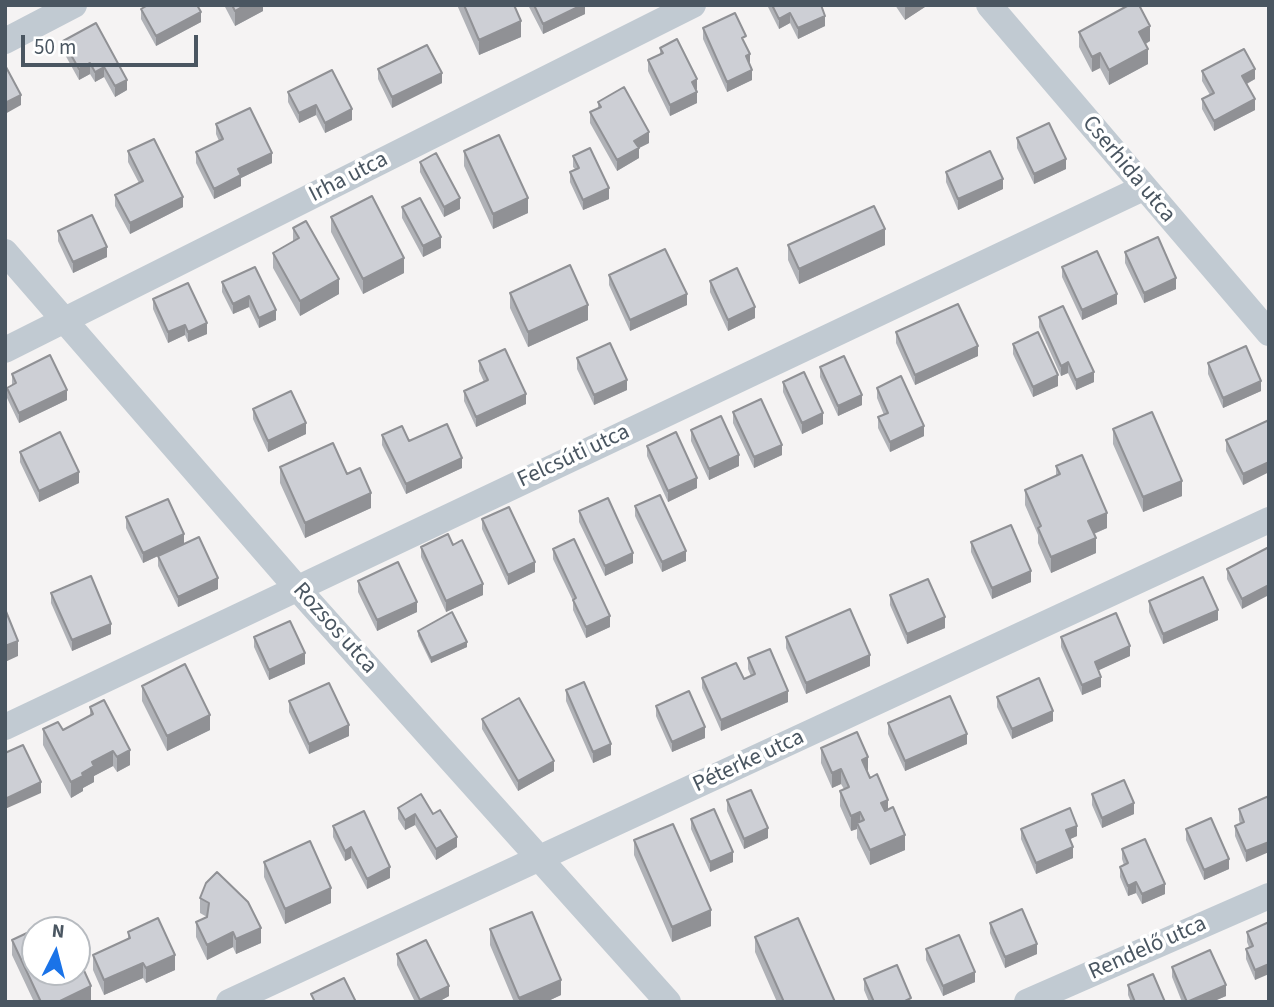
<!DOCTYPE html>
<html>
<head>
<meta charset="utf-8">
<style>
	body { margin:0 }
	#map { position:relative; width:1274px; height:1007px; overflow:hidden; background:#f5f3f3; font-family:"Source Sans 3",sans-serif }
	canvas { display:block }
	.frame { position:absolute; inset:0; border:7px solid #4a5661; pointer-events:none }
	.north { position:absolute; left:21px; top:916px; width:70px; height:70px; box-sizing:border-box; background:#fff; border:2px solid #b7bbc0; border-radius:50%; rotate:6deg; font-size:19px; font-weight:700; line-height:28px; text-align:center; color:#4a5661 }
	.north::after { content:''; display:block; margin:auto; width:24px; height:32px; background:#1a73e8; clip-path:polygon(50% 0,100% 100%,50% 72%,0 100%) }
	.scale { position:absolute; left:21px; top:35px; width:177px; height:32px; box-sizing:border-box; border:4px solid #4a5661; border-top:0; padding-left:9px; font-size:21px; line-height:24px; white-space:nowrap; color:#4a5661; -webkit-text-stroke:5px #fff; paint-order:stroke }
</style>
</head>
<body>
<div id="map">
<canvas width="1274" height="1007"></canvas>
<div class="frame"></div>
<div class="north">N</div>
<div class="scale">50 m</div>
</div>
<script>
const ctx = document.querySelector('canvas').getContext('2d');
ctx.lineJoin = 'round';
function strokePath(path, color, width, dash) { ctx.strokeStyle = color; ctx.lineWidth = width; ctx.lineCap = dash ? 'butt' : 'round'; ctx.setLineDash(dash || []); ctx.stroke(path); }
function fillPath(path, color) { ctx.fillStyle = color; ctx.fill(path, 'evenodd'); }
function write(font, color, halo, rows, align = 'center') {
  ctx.font = font + ' "Source Sans 3",sans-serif'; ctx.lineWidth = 7; ctx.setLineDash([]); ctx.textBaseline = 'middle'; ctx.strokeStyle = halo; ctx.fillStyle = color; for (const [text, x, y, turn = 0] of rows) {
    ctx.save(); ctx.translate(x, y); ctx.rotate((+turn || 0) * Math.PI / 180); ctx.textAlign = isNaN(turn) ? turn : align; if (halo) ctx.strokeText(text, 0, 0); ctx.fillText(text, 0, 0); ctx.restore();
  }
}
strokePath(new Path2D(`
	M989,5L1269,333
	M5,41L74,5
	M5,252L297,588L668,1002
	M5,350L693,5
	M5,727L1143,188
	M229,1002L1269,520
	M1027,1002L1269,896`), '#c1cad2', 26);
fillPath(new Path2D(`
	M224,5H263V11L235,26Z
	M457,5H514L521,37L479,55Z
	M528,5H585V14L543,34Z
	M767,5H821L825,26L798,39L790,23L779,29Z
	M895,5H928L905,20Z
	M141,9L201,22L156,46L141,19Z
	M96,23L127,90L115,97L104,77L95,82L90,74L79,80L63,51V41Z
	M703,28L746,46L752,80L727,92L703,39Z
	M1079,32L1150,41L1146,44L1148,64L1109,85L1100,68L1092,72L1079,47Z
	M660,48L697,89L696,90L697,103L670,116L648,71V60L660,54Z
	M378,69L442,83L392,108L378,79Z
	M1202,71L1255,79L1247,84L1255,110L1214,131L1202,109V99L1210,95L1202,81Z
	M288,92L352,120L325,133L316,115L299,123L288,102Z
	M598,102L649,143L639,148V158L617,171L590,123V112L598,108Z
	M216,124L272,163L241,178V186L214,199L196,163V152L219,141L216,134Z
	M1017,138L1066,169L1034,184L1017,148Z
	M128,151L183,207L130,234L115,206V195L139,183L128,162Z
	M464,151L528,213L493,229L464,166Z
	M573,156L609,199L583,210L570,182V172L575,169L573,167Z
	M420,162L460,209L444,217L420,172Z
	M946,172L1003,189L958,210L946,182Z
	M402,207L441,248L423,257L402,218Z
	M331,217L404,273L363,294L331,232Z
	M293,228L339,294L300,316L273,268V253L293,242Z
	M58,231L107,257L73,273L58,241Z
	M788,245H885L799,284L788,260Z
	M1125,252L1176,289L1144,303L1125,263Z
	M255,267L276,320L259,328L249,307L233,314L222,292V282Z
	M1062,267L1117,304L1082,320L1062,277Z
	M609,275L687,305L630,331L609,285Z
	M710,281L755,318L728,331L710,292Z
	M510,293L588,320L528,347L510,308Z
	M153,299L207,334L188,342L185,335L168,343L153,309Z
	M1039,317L1094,382L1076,390L1068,373L1061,376L1039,327Z
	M896,332L978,356L915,385L896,343Z
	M1013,344L1058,386L1033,397L1013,354Z
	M577,358L627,390L594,405L577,369Z
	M479,361L526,404L476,427L464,401V391L484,382L479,371Z
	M1208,363L1261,391L1223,408L1208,374Z
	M820,367L862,405L838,416L820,377Z
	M12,374L67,400L19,423L7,398V388L12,385Z
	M783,382L823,424L802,434L783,392Z
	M877,388L924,436L890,452L878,428V417L884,415L877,398Z
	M253,409L306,434L268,452L253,419Z
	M733,412L782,455L754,468L733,423Z
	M1269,420V472L1243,485L1226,451V440Z
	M1113,429L1182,496L1143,512L1113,444Z
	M691,430L739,466L709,480L691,441Z
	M382,435L409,441L462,468L406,494L382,445Z
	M647,446L697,488L668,502L647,456Z
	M20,452L79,483L39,502L20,462Z
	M1056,466L1107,528L1094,534L1096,553L1051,573L1038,543V535L1025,505V490L1056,476Z
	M280,467L347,474L371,508L305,538L280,483Z
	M635,506L686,561L662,572L635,516Z
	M579,511L633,563L605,576L579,522Z
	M126,517L184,544L218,589L178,607L158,566V556L143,563L126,528Z
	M482,519L535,572L508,585L482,529Z
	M971,542L1031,582L992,599L971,552Z
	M453,545L483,595L446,612L421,557V547Z
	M1269,547L1242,609L1227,579V569Z
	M553,549L610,627L586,638L573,610V601L553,559Z
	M358,581L417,612L377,631L358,592Z
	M51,593L111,634L72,651L51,603Z
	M890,595L945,628L907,644L890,605Z
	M1149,601L1218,620L1163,644L1149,612Z
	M418,631L467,647L431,663L418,636Z
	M254,637L305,664L269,680L254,647Z
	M786,637L870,666L806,694L786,648Z
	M1061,637L1130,656L1098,670L1101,687L1082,695L1061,647Z
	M748,658L788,702L721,731L702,688V678L744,679L751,676L748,669Z
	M142,686L210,730L167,751L142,701Z
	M566,690L611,755L593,763L566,701Z
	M997,697L1053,721L1012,739L997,707Z
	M289,701L349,736L309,754L289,712Z
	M656,706L705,738L672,752L656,716Z
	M90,707L130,765L117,772L113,766L94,776V782L83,788V791L71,798L43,745V729L63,730L90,716Z
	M482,719L554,771L518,791L482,729Z
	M888,723L967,744L905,771L888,734Z
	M821,748L868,772L888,809L905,850L870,865L857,838V829L851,831L840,806V791L844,789L841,784L832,788L821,763Z
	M1092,794L1134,814L1102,828L1092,805Z
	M1269,796L1246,862L1235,836V826L1240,824L1239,820V809Z
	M727,800L768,838L744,849L727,811Z
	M398,808L433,814L457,847L436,860L415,825L405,830L398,819Z
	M691,819L733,862L710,872L691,829Z
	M333,826L390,878L367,889L351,858L345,861L333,837Z
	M1021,829L1077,836L1070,839L1073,858L1036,874L1021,839Z
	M1186,829L1229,869L1204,880L1186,840Z
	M634,840L711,926L672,942L634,855Z
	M1122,849L1165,894L1142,904L1136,893L1128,896L1120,877V867L1124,865L1122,859Z
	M264,862L331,903L285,924L264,877Z
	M206,883L261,943L236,954L233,947L207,960L196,937V922L207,917L200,913V898Z
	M1269,922L1255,980L1246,959V949L1249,947L1247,942V932Z
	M990,923L1037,954L1005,968L990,933Z
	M490,929L561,995L546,1002H514L490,945Z
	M128,932L175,970L146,983L143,978L104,995L93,970V955L128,939Z
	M755,937L835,1002H777L755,952Z
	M12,940L91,1001L34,1002L12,955Z
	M926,949L975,982L943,996L926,960Z
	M397,954L449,996L438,1002H415L397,965Z
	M1172,967L1226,996L1212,1002H1182L1172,977Z
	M864,979L911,1002H869L864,990Z
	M1128,985L1165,1002H1131L1128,995Z`), '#b0b2b7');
fillPath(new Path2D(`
	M245,5H263V11L235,26V11Z
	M582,5H585V14L543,34V24Z
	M905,5H928L905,20Z
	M201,12V22L156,46V36Z
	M790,13V23L779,29V19Z
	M825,16V26L798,39V28Z
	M521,21V37L479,55V40Z
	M1150,26V41L1139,47V32Z
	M1148,49V64L1109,85V70Z
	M1100,53V68L1092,72V57Z
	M750,54V64L746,56Z
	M90,63V74L79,80V69Z
	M104,67V77L95,82V72Z
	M1255,69V79L1242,86V76Z
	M752,70V80L727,92V82Z
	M442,73V83L392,108V97Z
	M697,79V89L692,92V82Z
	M127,80V90L115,97V86Z
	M697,92V103L670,116V105Z
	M21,95V105L5,114V103Z
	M1255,99V110L1214,131V121Z
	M316,105V115L299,123V113Z
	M352,109V120L325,133V123Z
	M649,132V143L639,148V158L617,171V160L634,141Z
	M272,153V163L241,178V186L214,199V189L238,169Z
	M1066,159V169L1034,184V174Z
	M1003,179V189L958,210V199Z
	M609,188V199L583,210V200Z
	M183,197V207L130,234V223Z
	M460,198V209L444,217V207Z
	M528,198V213L493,229V214Z
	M885,229V245L799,284V269Z
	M441,237V248L423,257V246Z
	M107,247V257L73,273V262Z
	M404,258V273L363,294V279Z
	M1176,278V289L1144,303V293Z
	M339,279V294L300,316V301Z
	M687,294V305L630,331V320Z
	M1117,294V304L1082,320V310Z
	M249,296V307L233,314V304Z
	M588,305V320L528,347V332Z
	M755,307V318L728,331V320Z
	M276,310V320L259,328V318Z
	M207,323V334L188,342V332Z
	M185,325V335L168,343V332Z
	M978,346V356L915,385V375Z
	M1068,362V373L1061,376V366Z
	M1094,372V382L1076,390V380Z
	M1058,375V386L1033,397V387Z
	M627,380V390L594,405V395Z
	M1261,381V391L1223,408V398Z
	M67,390V400L19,423V413Z
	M526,394V404L476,427V417Z
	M862,395V405L838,416V406Z
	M823,413V424L802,434V423Z
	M306,423V434L268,452V441Z
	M924,426V436L890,452V442Z
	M782,445V455L754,468V457Z
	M739,455V466L709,480V469Z
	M462,458V468L406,494V484Z
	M1269,462V472L1243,485V474Z
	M79,472V483L39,502V491Z
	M697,478V488L668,502V491Z
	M1182,481V496L1143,512V497Z
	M371,493V508L305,538V523Z
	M1107,513V528L1088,536V521Z
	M184,534V544L143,563V553Z
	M1096,538V553L1051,573V557Z
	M686,551V561L662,572V562Z
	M633,553V563L605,576V566Z
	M535,562V572L508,585V575Z
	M1031,571V582L992,599V588Z
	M218,578V589L178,607V597Z
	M483,584V595L446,612V601Z
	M1269,585V595L1242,609V599Z
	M417,602V612L377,631V620Z
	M1218,610V620L1163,644V634Z
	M610,616V627L586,638V627Z
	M945,617V628L907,644V634Z
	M111,624V634L72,651V640Z
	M18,641V656L5,662V646Z
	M467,642V647L431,663V658Z
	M1130,646V656L1095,672V662Z
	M305,653V664L269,680V670Z
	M870,655V666L806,694V683Z
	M1101,677V687L1082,695V685Z
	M788,691V702L721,731V720Z
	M1053,711V721L1012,739V729Z
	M210,715V730L167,751V736Z
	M349,725V736L309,754V744Z
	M705,727V738L672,752V742Z
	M967,734V744L905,771V761Z
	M611,744V755L593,763V752Z
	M130,750V765L117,772V757Z
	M113,751V766L94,776V782L83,788V791L71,798V782L92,762Z
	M868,757V772L862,760Z
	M554,761V771L518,791V781Z
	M841,769V784L832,788V773Z
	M41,782V793L5,809V799Z
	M888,800V815L881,818V803Z
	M1134,803V814L1102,828V818Z
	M860,812V827L857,823V829L851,831V816Z
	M415,814V825L405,830V820Z
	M1077,826V836L1066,841V830Z
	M768,828V838L744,849V839Z
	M905,835V850L870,865V850Z
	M457,837V847L436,860V849Z
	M1269,842V852L1246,862V851Z
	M351,847V858L345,861V851Z
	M1073,847V858L1036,874V863Z
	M733,852V862L710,872V862Z
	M1229,859V869L1204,880V870Z
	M390,867V878L367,889V879Z
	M1136,882V893L1128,896V886Z
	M1165,884V894L1142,904V894Z
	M331,888V903L285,924V909Z
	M711,910V926L672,942V927Z
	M261,928V943L236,954V939Z
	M233,932V947L207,960V945Z
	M1037,944V954L1005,968V957Z
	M175,955V970L146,983V968Z
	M143,963V978L104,995V980Z
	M1269,964V974L1255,980V970Z
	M975,972V982L943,996V986Z
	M561,980V995L546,1002H519V998Z
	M1226,985V996L1212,1002H1188Z
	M91,986V1001L90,1002H58Z
	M449,986V996L438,1002H420V1000Z`), '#909195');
const building = new Path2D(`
	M148,5H197L201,12L156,36L141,9Z
	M232,5H245L235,11Z
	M464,5H514L521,21L479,40Z
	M534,5H582L543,24Z
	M772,5H821L825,16L798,28L790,13L779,19Z
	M1129,5H1139L1150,26L1139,32L1148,49L1109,70L1100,53L1092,57L1079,32Z
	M735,13L746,36L742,38L750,54L746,56L752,70L727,82L703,28Z
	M96,23L127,80L115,86L104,67L95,72L90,63L79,69L63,41Z
	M677,39L697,79L692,82L697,92L670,105L648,60L663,53L660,48Z
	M427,45L442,73L392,97L378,69Z
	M1244,49L1255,69L1242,76L1255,99L1214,121L1202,99L1214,93L1202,71Z
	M6,67L21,95L5,103V68Z
	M332,70L352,109L325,123L316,105L299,113L288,92Z
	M624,87L649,132L634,141L639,148L617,160L590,112L601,107L598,102Z
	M250,108L272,153L238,169L241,175L214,189L196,152L223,139L216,124Z
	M1049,123L1066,159L1034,174L1017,138Z
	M499,135L528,198L493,214L464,151Z
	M154,139L183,197L130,223L115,195L143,181L128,151Z
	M590,148L609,188L583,200L570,172L579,168L573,156Z
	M990,151L1003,179L958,199L946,172Z
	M436,153L460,198L444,207L420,162Z
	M372,196L404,258L363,279L331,217Z
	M420,198L441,237L423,246L402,207Z
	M874,206L885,229L799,269L788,245Z
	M92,215L107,247L73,262L58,231Z
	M306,221L339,279L300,301L273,253L299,238L293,228Z
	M1158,237L1176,278L1144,293L1125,252Z
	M665,249L687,294L630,320L609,275Z
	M1097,251L1117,294L1082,310L1062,267Z
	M570,265L588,305L528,332L510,293Z
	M255,267L276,310L259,318L249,296L233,304L222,282Z
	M737,268L755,307L728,320L710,281Z
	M188,283L207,323L188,332L185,325L168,332L153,299Z
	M958,304L978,346L915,375L896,332Z
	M1063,306L1094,372L1076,380L1068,362L1061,366L1039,317Z
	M1038,332L1058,375L1033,387L1013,344Z
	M610,343L627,380L594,395L577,358Z
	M1246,346L1261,381L1223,398L1208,363Z
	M505,349L526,394L476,417L464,391L488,380L479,361Z
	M50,355L67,390L19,413L7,388L16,383L12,374Z
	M844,356L862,395L838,406L820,367Z
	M804,372L823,413L802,423L783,382Z
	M901,376L924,426L890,442L878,417L888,413L877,388Z
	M291,391L306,423L268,441L253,409Z
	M761,399L782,445L754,457L733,412Z
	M1152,412L1182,481L1143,497L1113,429Z
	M721,416L739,455L709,469L691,430Z
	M1269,420V462L1243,474L1226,440Z
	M447,424L462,458L406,484L382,435L402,426L409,441Z
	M60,432L79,472L39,491L20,452Z
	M676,432L697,478L668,491L647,446Z
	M333,443L347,474L360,468L371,493L305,523L280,467Z
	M1082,455L1107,513L1088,521L1096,538L1051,557L1038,528L1041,526L1025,490L1060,474L1056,466Z
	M660,495L686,551L662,562L635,506Z
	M608,498L633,553L605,566L579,511Z
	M168,499L184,534L143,553L126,517Z
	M509,507L535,562L508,575L482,519Z
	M1011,525L1031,571L992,588L971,542Z
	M448,534L453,545L462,540L483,584L446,601L421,547Z
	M199,537L218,578L178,597L158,556Z
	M574,539L610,616L586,627L573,600L576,598L553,549Z
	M1269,547V585L1242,599L1227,569Z
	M398,562L417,602L377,620L358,581Z
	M91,576L111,624L72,640L51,593Z
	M1203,577L1218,610L1163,634L1149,601Z
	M928,579L945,617L907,634L890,595Z
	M5,609L18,641L5,646Z
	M850,609L870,655L806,683L786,637Z
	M452,612L467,642L431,658L418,631Z
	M1116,613L1130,646L1095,662L1101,677L1082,685L1061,637Z
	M290,621L305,653L269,670L254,637Z
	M770,649L788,691L721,720L702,678L736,663L744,679L755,674L748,658Z
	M185,664L210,715L167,736L142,686Z
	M1039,678L1053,711L1012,729L997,697Z
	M584,682L611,744L593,752L566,690Z
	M329,683L349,725L309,744L289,701Z
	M689,691L705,727L672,742L656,706Z
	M950,696L967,734L905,761L888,723Z
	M519,698L554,761L518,781L482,719Z
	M104,700L130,750L117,757L113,751L92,762L94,766L82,773L83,776L71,782L43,729L58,722L63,730L93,714L90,707Z
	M857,732L868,757L862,760L870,778L877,774L888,800L881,803L885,811L893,807L905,835L870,850L857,823L864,820L860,812L851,816L840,791L849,787L841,769L832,773L821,748Z
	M23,745L41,782L5,799V753Z
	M1124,780L1134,803L1102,818L1092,794Z
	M751,790L768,828L744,839L727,800Z
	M421,794L433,814L440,810L457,837L436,849L415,814L405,820L398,808Z
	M1269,796V842L1246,851L1235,826L1244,822L1239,809Z
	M1070,808L1077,826L1066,830L1073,847L1036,863L1021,829Z
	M714,809L733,852L710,862L691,819Z
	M364,811L390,867L367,879L351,847L345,851L333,826Z
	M1211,818L1229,859L1204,870L1186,829Z
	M673,824L711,910L672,927L634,840Z
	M1145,839L1165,884L1142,894L1136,882L1128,886L1120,867L1128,863L1122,849Z
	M310,841L331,888L285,909L264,862Z
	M217,872L248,902L261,928L236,939L233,932L207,945L196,922L207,917L209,903L200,898L206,883Z
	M1022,909L1037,944L1005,957L990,923Z
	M532,912L561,980L519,998L490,929Z
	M59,918L65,930H35V972H77V955L91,986L58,1002H41L12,940Z
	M158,918L175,955L146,968L143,963L104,980L93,955L130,938L128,932Z
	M798,918L835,1002H784L755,937Z
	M1269,922V964L1255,970L1246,949L1253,946L1247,932Z
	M959,935L975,972L943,986L926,949Z
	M426,940L449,986L420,1000L397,954Z
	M1210,950L1226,985L1187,1002L1172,967Z
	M897,965L911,998L903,1002H874L864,979Z
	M1153,974L1165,1002H1135L1128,985Z
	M344,978L356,1002H315L311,994Z`);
fillPath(building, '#cdcfd5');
strokePath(building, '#909195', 2);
write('23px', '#4a5661', '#fff', [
	["Cserhida utca",1128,170,50],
	["Irha utca",349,178,-27],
	["Felcsúti utca",574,457,-25],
	["Rozsos utca",334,629,48],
	["Péterke utca",749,762,-25],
	["Rendelő utca",1148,949,-24]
]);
</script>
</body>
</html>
